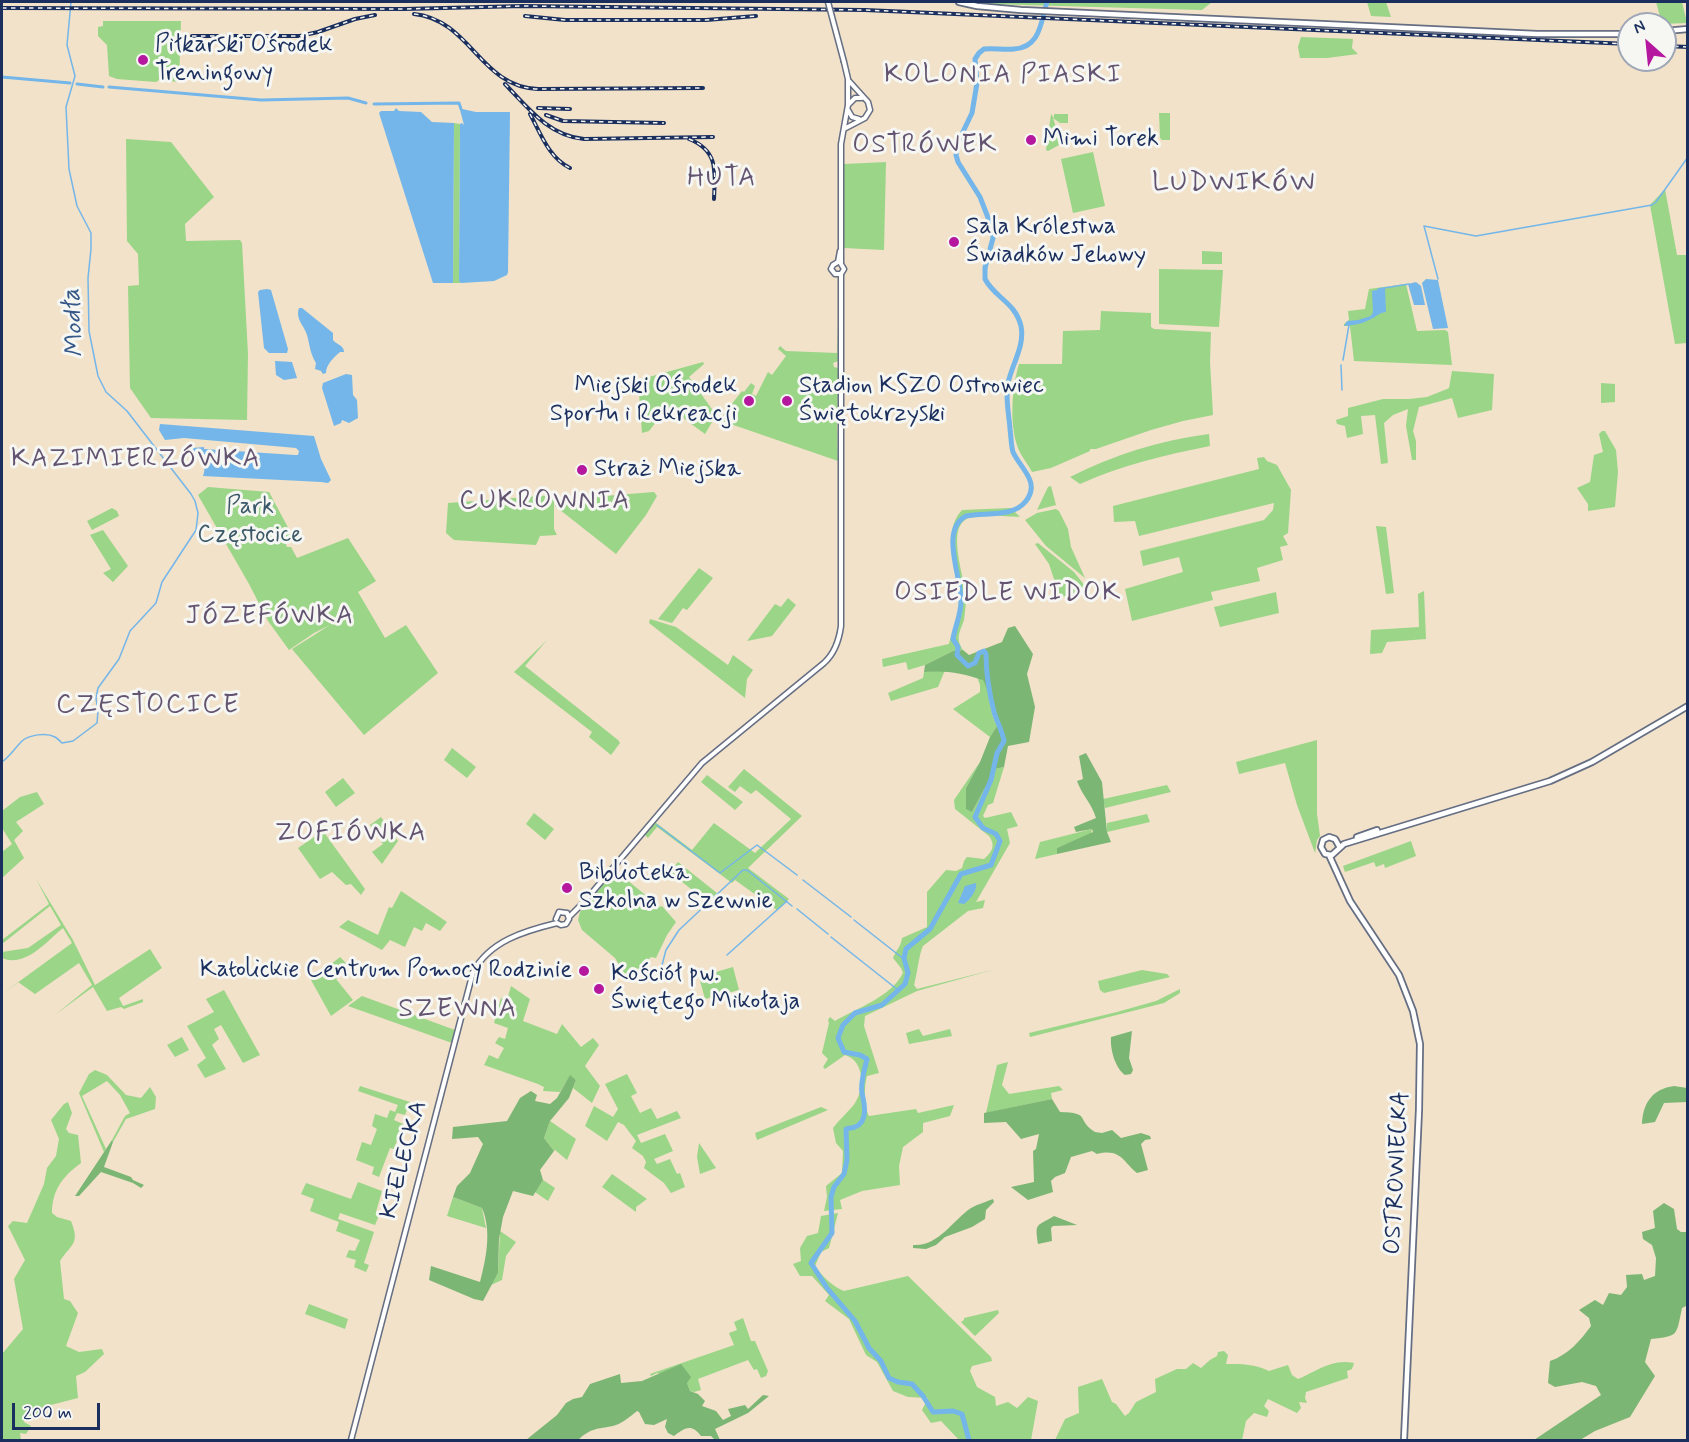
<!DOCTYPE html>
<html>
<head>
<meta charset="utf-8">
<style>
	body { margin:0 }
	#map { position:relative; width:1689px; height:1442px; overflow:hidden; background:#f1e2c9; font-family:Mynerve,sans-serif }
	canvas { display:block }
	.frame { position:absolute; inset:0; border:3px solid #1b2f5e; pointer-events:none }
	.north { position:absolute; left:1617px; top:12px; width:60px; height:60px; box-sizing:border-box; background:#f6f6f2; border:2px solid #9ea6b7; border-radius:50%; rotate:333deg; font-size:16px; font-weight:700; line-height:24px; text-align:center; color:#1b2f5e }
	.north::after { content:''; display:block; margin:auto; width:21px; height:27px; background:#b5179e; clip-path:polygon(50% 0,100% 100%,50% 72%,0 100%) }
	.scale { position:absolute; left:12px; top:1403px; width:88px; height:27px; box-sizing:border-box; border:3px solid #1b2f5e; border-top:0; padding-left:8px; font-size:18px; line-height:21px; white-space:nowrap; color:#1b2f5e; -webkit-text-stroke:4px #f6f6f2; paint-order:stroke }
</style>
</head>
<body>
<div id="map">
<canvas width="1689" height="1442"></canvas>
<div class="frame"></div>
<div class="north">N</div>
<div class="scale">200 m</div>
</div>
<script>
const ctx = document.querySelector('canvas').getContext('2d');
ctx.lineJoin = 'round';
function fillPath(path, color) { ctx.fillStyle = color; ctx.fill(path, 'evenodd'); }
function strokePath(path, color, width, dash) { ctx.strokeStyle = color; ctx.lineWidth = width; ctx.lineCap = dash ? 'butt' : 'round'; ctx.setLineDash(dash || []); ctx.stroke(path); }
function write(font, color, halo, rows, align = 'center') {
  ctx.font = font + ' Mynerve,sans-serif'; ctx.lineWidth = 6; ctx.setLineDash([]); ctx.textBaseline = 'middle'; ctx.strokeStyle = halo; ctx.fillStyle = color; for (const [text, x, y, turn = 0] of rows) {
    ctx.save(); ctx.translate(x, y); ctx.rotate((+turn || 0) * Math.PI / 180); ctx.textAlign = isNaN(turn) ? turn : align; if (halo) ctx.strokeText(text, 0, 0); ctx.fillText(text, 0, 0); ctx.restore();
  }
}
fillPath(new Path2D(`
	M102,2H313L104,3Z
	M975,2H1212L1202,10L990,4Z
	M1367,2H1386L1391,17L1371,16Z
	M1656,2H1682L1687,23L1662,24Z
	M103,21H181L179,82L159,80L156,82L117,79L109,76L107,45L98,36V27L103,26Z
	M1301,37L1353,39L1352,48L1358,54L1327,58H1300L1298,47Z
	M1159,113H1170V140H1162L1160,138Z
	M1051,114L1054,118V114H1068V123H1060L1053,118L1061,144L1048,151L1046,150Z
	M454,123L460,124L459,280L461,283H453Z
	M126,139L171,142L214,197L185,224L186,241L240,240L242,243L248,354L247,420L151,418L130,388L128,286L139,285L138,254L127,241Z
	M1093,152L1105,206L1073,213L1061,159Z
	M886,162L884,250L844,248V164Z
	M1665,189L1677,255H1687V343L1675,344L1650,205Z
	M1202,251L1222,252V264H1202Z
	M1159,269L1223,270L1219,327L1159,324Z
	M1406,284L1417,331L1445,330L1448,332L1452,365L1354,361L1350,326H1344V324L1349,320L1348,311L1365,309L1369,289Z
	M1101,311L1151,313V327L1154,329L1211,332L1210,362L1213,415L1183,421L1151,430L1096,449H1090V451L1051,468L1032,472C1028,464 1021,456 1018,448C1009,424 1012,387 1019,364H1062L1063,331L1100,330Z
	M837,326L838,361L833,363L834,367L838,368V386L833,388L831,392L835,394L838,392L837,420L838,461L719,420L742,391L744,392L751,383L755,386L752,394L756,396L768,372L772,375L786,356L778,349L780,346L786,351L837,353Z
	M703,362L704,364L689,377L714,412H718L705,434L668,407L649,431L642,433L638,380Z
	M1452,371L1494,374L1492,410L1458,418L1452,398L1419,407L1413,431L1416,441V460H1412L1406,426L1408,409L1393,415L1384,423L1388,463L1381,464L1375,415L1361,416L1363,434L1347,438L1345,426L1337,424L1336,420L1348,416V408L1383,399H1409L1427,397L1447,389L1449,388Z
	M1601,383L1615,384V402L1601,403Z
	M1602,431H1605L1616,450L1618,472L1615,507L1588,511V504L1577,488L1590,482L1594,455L1603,452L1599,434Z
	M1209,434L1210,446C1165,455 1122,465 1080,484L1070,477C1114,455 1160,440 1209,434Z
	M1264,457L1267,461L1277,465L1291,490L1288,533L1283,536L1288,545L1280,547L1283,560L1257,568L1260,581L1211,592L1213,600L1132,621L1125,589L1183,572L1179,557L1143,566L1140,551L1264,520L1273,510L1274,503L1139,536L1135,521L1114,522L1113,506L1259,469L1257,458Z
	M1051,486L1056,505L1037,510L1048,487Z
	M208,487L269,492L292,535L284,540L287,547H291L297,558L348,538L376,581L358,592L385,638L406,625L438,673L364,735L292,649L330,625L314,633L289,650L268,621L249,584L198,495Z
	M654,492L657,496L646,515L616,554L555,506V500Z
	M554,495V529L557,535L540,536L536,545L454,540L446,533L448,503Z
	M112,508L117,511L119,516L92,530L87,521Z
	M1011,508L1020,517C1007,517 975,513 965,520C947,532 965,579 966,597C966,603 965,613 964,620C960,632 955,638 963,650L953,651L925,665L908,670L906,662L883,667L882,659L949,644C952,631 959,616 959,602C960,573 939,535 962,510Z
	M1056,509L1059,511L1068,529L1071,547L1085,578L1046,546L1025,520L1037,513Z
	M1376,526L1386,527L1394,593L1386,594Z
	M103,530L128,566L113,582L103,573L111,569L90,535Z
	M1038,543L1074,572L1085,586L1073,595L1060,597L1049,564L1035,544Z
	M699,568L713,578L687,610L683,608L672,623L658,619Z
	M1424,591L1426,639L1387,642L1382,653L1370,654L1371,630L1419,627L1418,594Z
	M1276,592L1279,613L1220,627L1214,607Z
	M788,598L796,605L772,636L747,641L775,604L781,607Z
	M650,619L676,627L728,665L733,655L753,670L747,679L745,698L649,623Z
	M547,640L525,666L618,740L620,743L611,755L589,737L592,732L514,672Z
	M945,670L938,687L891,701L888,693L923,678L924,672Z
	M977,677L984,680C991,694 988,712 997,726L990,737L953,709L980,692V685Z
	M1317,740V814L1320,836L1317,840L1315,853L1297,805L1285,763L1239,774L1236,762Z
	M452,748L476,767L467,778L444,760Z
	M980,762L966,788L972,812L995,769L1004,767L993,803L988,805L983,816L985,818L1011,812L1018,826L1007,829L1010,843L976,902L985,900L983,908L968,911L923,946C919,954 917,975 914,985L917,989L996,969L917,991L865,1016L864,1026L879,1073L867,1076C864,1086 864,1107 869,1116L916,1109L918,1113L954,1105L950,1116L923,1123V1132L903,1147L899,1166L900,1185L862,1191L840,1200L842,1209L824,1211L827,1197L826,1186L842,1173L843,1151L836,1143L833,1128C839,1120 846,1114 852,1107C865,1093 866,1061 845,1055L825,1069L823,1067L828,1059L822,1053L829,1023L828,1020L830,1017L835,1021C857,1008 891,997 903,973L901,968L893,958C896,950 901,947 902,938L927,927V892L946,870L956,871L962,868L964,861L967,857L984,859C992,852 996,846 989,836L955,809L954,800Z
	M744,769L802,816L748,868L789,899L777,910L735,880L732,883L657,827L648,838L645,835L655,822L692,850L714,823L755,853L791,819L756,790L751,794L740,786L735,792L728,787Z
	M707,775L743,802L735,810L701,782Z
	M343,778L355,793L336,807L325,792Z
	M1167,785L1171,792L1105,808L1103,799Z
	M37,792L44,804L16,822L23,831L14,840L24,858L2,878V852L12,844L2,828V811L20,797Z
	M534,813L554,829L545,840L526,824Z
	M1147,814L1150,822L1107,832V823Z
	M381,817L398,841L382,864L372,852L383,844L370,825Z
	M1092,829L1091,834L1057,848V854L1035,859L1040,842Z
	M323,831L365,889L361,895L351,884L346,885L332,872L320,879L298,848Z
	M1411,841L1416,856L1385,868L1384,864L1376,867L1374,862L1345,872L1343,866Z
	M678,862L717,893L707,902L670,872Z
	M615,870L660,907L662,906L676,922L667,935L656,958L651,957L628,980L615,958L582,930L578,920L580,912Z
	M36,879L73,940L95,985L150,949L162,968L119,998L123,1006L143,999V1002L124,1009L121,1007L107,1011L93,987L56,1014L92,985L79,963L35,994L18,982L2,994L72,943L63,928C46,942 25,968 2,958V952L28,948L61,925L50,906L2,944V940L49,904Z
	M401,891L447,922L440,931L426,923L422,931L414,927L405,947L390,940L382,950L339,927L348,920L378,935L389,907L392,908Z
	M340,957L350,967L336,979L353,1000L331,1016L311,980Z
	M733,967L739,990L705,999L699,977Z
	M1142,970L1167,974L1170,977L1104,993L1100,990L1098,981Z
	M511,986L530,999L523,1021L557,1034L562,1024L581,1047L593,1038L599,1045L585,1066L600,1086L592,1103L573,1088L576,1080L570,1076L560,1092L543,1091L544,1087L538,1084L484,1065L489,1055L498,1059L504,1048L495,1043L499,1037L505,1039L508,1028L494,1023L501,998L507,1000Z
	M1180,989V993L1164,1003L1030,1037L1029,1033L1117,1012L1156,1001Z
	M224,990L260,1055L243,1063L221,1025L214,1029L219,1039L212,1045L226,1069L205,1078L197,1065L206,1058L187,1026L214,1012L206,999Z
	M362,996L455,1030L452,1043L348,1006Z
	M919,1029L923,1036L950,1029L952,1036L909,1044L906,1033Z
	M182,1037L189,1050L175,1057L167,1045Z
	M1008,1062L1002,1085L1009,1094L1059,1086L1063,1090L1051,1093L1052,1099L986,1113L997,1065Z
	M95,1070L107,1075L126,1095L141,1098L150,1087L156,1097L155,1109L126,1119L113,1142L112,1140L125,1116L130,1113L120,1095L107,1081L82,1096L106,1149L104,1152L79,1093L89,1074Z
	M627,1074L637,1093L631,1096L640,1113L651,1108L657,1119L677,1111L681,1118L637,1135L641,1143L665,1134L673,1151L654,1159L657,1164L670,1159L677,1174L680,1173L685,1187L671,1193L664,1183L644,1168L646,1162L643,1156L632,1148L636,1141L624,1125L618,1122L607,1141L585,1126L594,1106L613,1117L618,1109L605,1084Z
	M360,1086L410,1102L405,1115L397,1113L394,1120L403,1124L394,1149L390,1148L379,1177L372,1174L374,1167L356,1160L362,1142L371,1145L377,1129L372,1126L375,1114L387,1118L390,1110L395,1112L398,1105L358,1091Z
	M68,1102L72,1113L66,1129L69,1133L78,1135L81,1163C63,1176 52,1190 52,1213L57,1217L71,1221C80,1244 72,1243 60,1261L64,1299L70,1301L78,1313L66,1346L79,1352L102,1349L104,1354L85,1372L76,1376L78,1398L43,1407L36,1415L25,1416L24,1422L31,1426L26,1434L20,1433L21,1440H2V1354L23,1329L14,1279L25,1260L8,1226L13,1221L27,1223L44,1184L47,1168L56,1156L59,1139L51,1120L64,1104Z
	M821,1107L828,1110L757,1140L755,1133Z
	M550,1121L576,1139L567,1160L555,1150L554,1151L544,1138Z
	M699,1143L716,1168L700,1174L697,1157Z
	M612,1174L647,1199L636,1207V1212L602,1187Z
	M543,1180L555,1188L548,1201L535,1192Z
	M358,1182L382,1191L376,1212L380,1213L375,1225L340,1213L338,1219L374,1232L364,1263L369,1265L366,1272L354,1267L356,1260L346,1257L349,1250L355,1251L360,1240L336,1231L339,1222L310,1211L314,1199L301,1194L306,1183L351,1199Z
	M453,1197L482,1208L486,1228L447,1216Z
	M838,1213L829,1248L821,1252L815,1266C822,1276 832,1286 844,1291L908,1276L991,1357L992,1361L972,1366L970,1371L977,1387L995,1397L996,1406L1008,1402L1017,1408L1028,1397L1038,1401L1031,1440H959L941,1421L931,1423L922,1410L928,1398L908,1397L893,1391L877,1362L866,1355L849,1319L825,1301L829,1295L812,1276H800L793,1264L801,1261L800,1248L807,1236L818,1233L821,1216Z
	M500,1231L516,1242L506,1256L502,1280L491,1285L498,1273Z
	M309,1304L348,1319L345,1329L305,1314Z
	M998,1310L999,1313L975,1336L961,1322L964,1320V1318Z
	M743,1318L751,1341H755L768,1371L766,1376L761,1378L757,1369L754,1370L748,1360L698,1379L701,1390L694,1392L690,1391L687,1383L657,1373L651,1376L650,1374L734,1345L729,1333L737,1330L734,1322Z
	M1224,1351L1228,1355L1226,1364C1242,1364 1255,1364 1269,1371L1288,1365L1292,1375L1298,1379C1317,1371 1332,1358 1354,1363L1352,1369L1347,1371L1348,1378L1306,1392L1305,1398L1307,1403L1299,1402L1301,1408L1297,1413L1268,1399L1264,1406L1269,1411L1267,1417L1254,1413L1246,1421L1242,1440H1055L1065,1419L1079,1413L1078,1387L1102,1379L1112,1402L1116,1404L1125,1416L1129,1413L1136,1402L1156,1392L1155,1379L1177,1369H1186L1193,1363L1201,1368L1210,1360L1217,1356L1218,1352Z`), '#9bd588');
fillPath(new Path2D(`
	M1015,626L1033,654L1027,674L1035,707L1029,742L1008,746L1004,767L995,769L972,812L966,809V788L980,762L990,737L997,726C989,712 991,694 983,680C963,673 945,670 924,672L925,665L953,651L963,650L969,655L1002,642L1008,628Z
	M1086,753L1102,782L1107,832L1111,842L1057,854V848L1093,832L1092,829L1076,832L1074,827L1096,818C1092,804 1082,795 1077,781L1083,779L1079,756Z
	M1132,1031L1129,1058L1133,1070L1131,1074L1125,1075C1115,1068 1110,1049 1111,1037Z
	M570,1075L576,1080L569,1098L550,1121L544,1138L554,1151L540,1170L543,1180L533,1196L513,1191L503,1217L499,1239L498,1273L483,1301L474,1299L429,1280L431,1266L480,1282C486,1259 492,1231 482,1208L453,1197L457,1186L470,1173L483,1144L478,1137L452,1139L453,1127L507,1121L520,1098L531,1091L537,1095L535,1101L550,1104L557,1098Z
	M1674,1086L1687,1088V1102L1664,1103L1655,1122L1642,1124C1643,1102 1653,1089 1674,1086Z
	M1052,1099L1060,1112C1092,1113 1075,1119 1095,1132L1102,1133L1112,1130L1121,1138L1141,1133L1150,1136L1151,1139L1145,1140L1141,1144L1148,1170L1137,1173C1123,1162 1121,1148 1097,1154L1092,1151L1071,1157L1065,1173L1055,1177L1051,1181L1053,1192L1028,1200L1011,1187L1034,1182L1033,1151L1036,1149L1039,1134L1021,1139L1006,1122L984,1123V1113Z
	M112,1140L113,1142L104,1167L131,1177L133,1180L144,1185L141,1188L133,1183L101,1172L79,1196H75Z
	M993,1199L994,1202L986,1210L985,1219L972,1227L945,1237L936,1245L926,1249L913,1248V1245C938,1247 953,1220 971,1208C978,1204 986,1202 993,1199Z
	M1664,1203L1674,1209L1677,1229L1681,1232H1687L1688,1305L1682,1308C1676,1336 1679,1336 1651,1339L1645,1362L1655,1376L1630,1417L1595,1431L1580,1440H1534L1601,1395L1596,1386L1582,1382L1555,1387L1548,1383L1550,1361C1568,1355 1580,1341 1591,1326L1589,1318L1579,1310L1595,1300L1603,1305L1609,1293L1621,1295L1627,1287L1626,1275L1642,1274L1644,1280L1655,1276L1656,1258L1652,1245L1643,1239L1642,1232L1655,1228L1653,1211Z
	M1054,1216L1077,1225L1053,1226L1051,1228L1052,1241L1038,1244C1035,1222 1036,1227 1054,1216Z
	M681,1364L691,1377L687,1383L690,1391L698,1394L705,1401L702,1406L716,1411L723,1420L731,1416L728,1409L745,1405L748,1409L763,1395L769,1396L748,1413L715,1429L720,1440H715L711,1436H701C691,1423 685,1428 674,1436L668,1433L665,1427L667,1419L654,1425L645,1424L639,1412L637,1411C630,1417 621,1424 613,1426C597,1429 591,1428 578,1440H526L557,1415L566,1403L573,1399L582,1397L590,1384L620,1374L621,1383L642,1381Z`), '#7cb674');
fillPath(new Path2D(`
	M396,108L399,111L421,112L432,122L454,123L453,283H433L379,113L381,111H394Z
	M462,109L476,112H510L508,272L507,275L494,281L461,283L459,281L460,124L462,123L464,125L460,110Z
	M1426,279L1438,280L1448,328L1433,329L1422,283Z
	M1416,282L1421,286L1425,305H1414L1408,284Z
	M1385,288L1386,312C1378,313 1376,317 1369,320C1362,324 1352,325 1344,326L1347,321L1358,320L1371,316L1373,312L1372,291Z
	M267,289L271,290L288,349L287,353H269L264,348L258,292L260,290Z
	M299,308H302L333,333V340C337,345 344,345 344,352H340C333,358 326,365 326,373L323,374L321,371L315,369L316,363C310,353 310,346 307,335C304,325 295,319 299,308Z
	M275,361L292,362L297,378L284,380L276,375Z
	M346,374L352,375L353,395L357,400L358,418L349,423L342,420L341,423L334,426L322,388L323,383Z
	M160,424L314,436L321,459L331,480L328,483L321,482L203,476C206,469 205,456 196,454C192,453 185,454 181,454V449L204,447V449L295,455H298L299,451L296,448L184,438L165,440L159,430Z
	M976,883C978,889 970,900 964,904L958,903L965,886Z`), '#74b6e9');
strokePath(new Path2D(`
	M1438,279L1424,226L1476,236L1652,205L1656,202L1688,157
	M1378,289L1409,284
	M1343,360L1349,325
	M1341,365L1342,390
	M2,762C11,755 14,749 22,741C29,735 46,732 55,737C57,738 60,741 62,743L73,741L97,723L98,711L96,698L98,688L119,659L130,631L156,603L162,582L196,530L198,513L195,501L191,494L127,411L106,392L98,376L89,331L88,278L91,249V233L77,206L69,169L66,107L75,76L67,45L71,2
	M657,825L720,873L757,845L797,875
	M803,880L851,917
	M797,909L828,934
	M854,920L905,960
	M831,937L898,990
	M727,955L787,901
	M658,980L666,950L679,930L743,870H747L792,906`), '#74b6e9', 1.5);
strokePath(new Path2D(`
	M2,77L70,83
	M77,84L103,87
	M109,87L261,100L348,98L366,103
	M374,104L459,103L461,109`), '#74b6e9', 3);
strokePath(new Path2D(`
	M969,1440L962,1414L953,1411L933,1412L923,1396L912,1384L898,1382L889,1378L881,1361L869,1348L855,1321L827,1288L811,1263L832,1233L831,1197L834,1187L844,1174L847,1160L846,1129C849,1128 853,1128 855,1127C869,1122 864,1102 862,1093C860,1082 865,1069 867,1059L860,1055L844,1052L838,1038L843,1025L855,1013L882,1005L905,984L908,973L904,958L906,949L930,929L961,874L991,865L1000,841L996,834L983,828L975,817L991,780L997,753L1004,741C1002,730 997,722 994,712C990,696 986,671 986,654L984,651L979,653L975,663L968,666L957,655L958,647L953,639C955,626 961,615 961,601C962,578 939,530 966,516C985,512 1013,518 1026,501C1041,482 1020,468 1013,452C1011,445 1011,436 1010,429C1009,414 1005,398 1008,383C1012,364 1025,346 1021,326C1015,302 995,298 985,279V268L993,238L992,228L980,197L958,162L956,155L959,140L972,113L977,83L975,59L979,53L984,49C994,48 1004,50 1014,49C1041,48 1041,20 1047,2`), '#74b6e9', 5);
const secondary = new Path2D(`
	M848,105L855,98H862
	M848,110L852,117L859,119
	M844,129L865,118L870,110L868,102L849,81
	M840,251L838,262L833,265L831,269L835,274H841
	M569,917L584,902L702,763L824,663C835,653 839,641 841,626V274L844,269L841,264V144L848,105V79L844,62
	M556,919L559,912L567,913
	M351,1440L473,972C490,941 524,931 557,923L561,925L566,924L569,919L567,913`);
const primary = new Path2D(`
	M959,2L977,6L1021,10L1537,34H1629
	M1665,31L1688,29
	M1357,837L1377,830
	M1339,846L1335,839L1329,837L1323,840L1321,847L1325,854L1332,855L1344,844L1550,781L1592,762L1688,706
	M1329,855L1350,901L1399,975L1413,1011L1420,1044L1419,1110L1404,1440`);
strokePath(secondary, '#666e83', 7);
strokePath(primary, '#666e83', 8);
strokePath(secondary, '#fff', 4);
strokePath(primary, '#fff', 4.5);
const rail = new Path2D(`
	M2,8L404,9L523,6L865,10L1629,44
	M414,14C471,20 480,87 538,89L703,88
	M525,16L565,20H706L756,16
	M192,36H300L318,32L355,19L375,15
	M1665,46L1688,47
	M505,84C528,108 549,136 584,139L713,137
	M538,108L570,109
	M530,114C541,134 549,158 570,168
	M546,115L563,121L664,123
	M689,139C719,151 715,172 714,199`);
strokePath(rail, '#1b2f5e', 4);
strokePath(rail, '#f6f6f2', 1.5, [4.5]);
const secondaryBridge = new Path2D(`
	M828,2L844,62`);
strokePath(secondaryBridge, '#666e83', 7, []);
strokePath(secondaryBridge, '#fff', 4);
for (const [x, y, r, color] of [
	[143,60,6,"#b5179e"],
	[1031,140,6,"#b5179e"],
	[954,242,6,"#b5179e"],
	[749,401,6,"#b5179e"],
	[787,401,6,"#b5179e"],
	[582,470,6,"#b5179e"],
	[567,888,6,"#b5179e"],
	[584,971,6,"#b5179e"],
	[599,989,6,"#b5179e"]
]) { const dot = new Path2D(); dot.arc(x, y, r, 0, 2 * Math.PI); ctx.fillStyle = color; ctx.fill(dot); strokePath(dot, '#f6f6f2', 2); }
write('24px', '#1b2f5e', '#f6f6f2', [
	["Piłkarski Ośrodek",155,46],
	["Treningowy",155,74],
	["Mimi Torek",1043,140],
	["Sala Królestwa",966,228],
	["Świadków Jehowy",966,256],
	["Miejski Ośrodek",737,387,"right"],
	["Sportu i Rekreacji",737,415,"right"],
	["Stadion KSZO Ostrowiec",799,387],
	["Świętokrzyski",799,415],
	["Straż Miejska",594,470],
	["Biblioteka",579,874],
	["Szkolna w Szewnie",579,902],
	["Katolickie Centrum Pomocy Rodzinie",572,971,"right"],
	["Kościół pw.",611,975],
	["Świętego Mikołaja",611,1003]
], 'left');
write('24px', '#3b5868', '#f6f6f2', [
	["Park",250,508],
	["Częstocice",250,536]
]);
write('24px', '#1b2f5e', '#f6f6f2', [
	["KIELECKA",405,1160,-75],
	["OSTROWIECKA",1398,1173,-87]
]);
ctx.letterSpacing = '1.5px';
write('26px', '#635471', '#f6f6f2', [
	["KOLONIA PIASKI",1003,77],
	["OSTRÓWEK",925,147],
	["HUTA",722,180],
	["KAZIMIERZÓWKA",136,461],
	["CUKROWNIA",545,503],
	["OSIEDLE WIDOK",1008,595],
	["JÓZEFÓWKA",270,618],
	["ZOFIÓWKA",351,835]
]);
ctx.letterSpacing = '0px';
write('italic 26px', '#365888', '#f6f6f2', [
	["Modła",75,323,-94]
]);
ctx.letterSpacing = '1.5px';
write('27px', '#635471', '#f6f6f2', [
	["LUDWIKÓW",1234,184],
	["CZĘSTOCICE",148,706],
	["SZEWNA",458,1010]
]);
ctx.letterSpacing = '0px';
</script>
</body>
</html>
